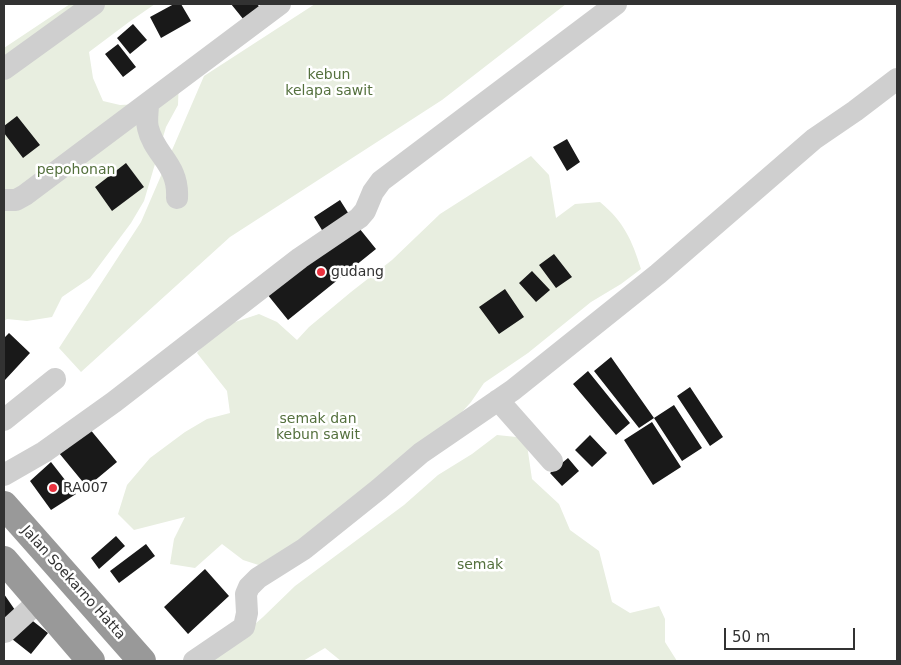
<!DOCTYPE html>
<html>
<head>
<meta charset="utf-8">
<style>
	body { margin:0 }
	#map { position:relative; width:901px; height:665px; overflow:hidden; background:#fff; font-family:"DejaVu Sans",sans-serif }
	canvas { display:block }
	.frame { position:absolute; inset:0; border:5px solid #323232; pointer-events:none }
	.scale { position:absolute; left:724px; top:628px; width:131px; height:22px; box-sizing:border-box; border:2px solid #323232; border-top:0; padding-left:6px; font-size:15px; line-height:18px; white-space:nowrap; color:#323232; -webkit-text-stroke:4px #fff; paint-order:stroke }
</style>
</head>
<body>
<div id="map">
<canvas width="901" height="665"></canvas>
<div class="frame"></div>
<div class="scale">50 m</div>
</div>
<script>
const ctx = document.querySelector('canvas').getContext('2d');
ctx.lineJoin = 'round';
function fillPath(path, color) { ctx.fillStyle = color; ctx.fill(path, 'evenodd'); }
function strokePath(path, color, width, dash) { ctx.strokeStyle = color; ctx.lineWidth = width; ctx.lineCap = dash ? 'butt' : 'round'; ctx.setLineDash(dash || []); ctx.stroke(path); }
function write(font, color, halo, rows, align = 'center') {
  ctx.font = font + ' "DejaVu Sans",sans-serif'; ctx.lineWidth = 5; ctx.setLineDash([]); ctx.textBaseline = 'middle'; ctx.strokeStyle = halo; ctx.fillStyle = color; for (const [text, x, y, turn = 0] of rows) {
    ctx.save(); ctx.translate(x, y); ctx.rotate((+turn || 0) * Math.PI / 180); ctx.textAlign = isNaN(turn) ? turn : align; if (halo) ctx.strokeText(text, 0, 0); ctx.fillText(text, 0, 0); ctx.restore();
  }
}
fillPath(new Path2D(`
	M70,4H155L129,22L89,52L93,78L103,101L120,105L140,104L179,77L178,105L166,127L144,201L131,223L90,278L62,297L52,317L27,321L7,319L4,321V48Z
	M315,4H566L442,100L230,237L81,372L59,348L141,222L204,76Z
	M531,156L549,175L556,218L575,204L600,202C624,222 632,240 641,269L621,284L591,302L528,353L484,383L471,402L445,431L274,570L243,560L222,544L195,568L170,564L174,539L185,517L134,530L118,514L127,485L150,458L185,432L207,419L230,413L227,391L197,353L217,328L259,314L277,322L297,340L309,327L351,292L392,260L440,214Z
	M497,435L526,438L532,479L559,504L570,530L599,551L612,602L630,613L659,606L665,619V642L677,661H341L325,648L303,661H213L263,617L295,586L404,505L438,475L472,454Z`), '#e8eee0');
fillPath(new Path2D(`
	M174,4H181L191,21L161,38L150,17Z
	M231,4H257L264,12L248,25Z
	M133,24L147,40L130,54L117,38Z
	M118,44L136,67L123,77L105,54Z
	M17,116L40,145L23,158L4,133V126Z
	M567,139L580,162L567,171L553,147Z
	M126,163L144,187L112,211L95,187Z
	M340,200L352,219L325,235L314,217Z
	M355,223L376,249L288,320L267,294Z
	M554,254L572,277L556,288L539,265Z
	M532,271L550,290L536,302L519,283Z
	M505,289L524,317L499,334L479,307Z
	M9,333L30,353L5,380L4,378V338Z
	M611,357L654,418L639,428L594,371Z
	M588,371L630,423L616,435L573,384Z
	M690,387L723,437L710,446L677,396Z
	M674,405L702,448L682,461L654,418Z
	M652,422L681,467L653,485L624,440Z
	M89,428L117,462L87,487L59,453Z
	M590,435L607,453L592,467L575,450Z
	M568,458L579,471L562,486L550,473Z
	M51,462L76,494L51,510L30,481Z
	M116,536L125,546L99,569L91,558Z
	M146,544L155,556L119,583L110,571Z
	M205,569L229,596L188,634L164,607Z
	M4,594L15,610L4,619Z
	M29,618L48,633L31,654L12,639Z`), '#191919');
strokePath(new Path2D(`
	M4,69L94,4
	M148,104C148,111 146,121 148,128C154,155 179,164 177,198
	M4,200H16L25,195L280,4
	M498,400L552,461
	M4,420L55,379
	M4,475L44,452L114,402L300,258L359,218L365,211L373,192L381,181L616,4
	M5,632L39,601
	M194,661L244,627L247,613L246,594L249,587L258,578L304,549L379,489L421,453L513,390L658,274L814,139L855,111L897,79`), '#cfcfcf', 22);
strokePath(new Path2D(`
	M4,505L142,661
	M4,560L91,661`), '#999', 28);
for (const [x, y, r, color] of [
	[321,272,5,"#eb323f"],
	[53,488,5,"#eb323f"]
]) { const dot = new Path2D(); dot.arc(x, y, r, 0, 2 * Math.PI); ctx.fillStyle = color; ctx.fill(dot); strokePath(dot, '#fff', 2); }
write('14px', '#54703d', '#fff', [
	["kebun",329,75],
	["kelapa sawit",329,91],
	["pepohonan",76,170],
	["semak dan",318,419],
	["kebun sawit",318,435],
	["semak",480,565]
]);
write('14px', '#323232', '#fff', [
	["gudang",331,272],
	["RA007",63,488]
], 'left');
write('14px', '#323232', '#fff', [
	["Jalan Soekarno Hatta",73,583,48]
]);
</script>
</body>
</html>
